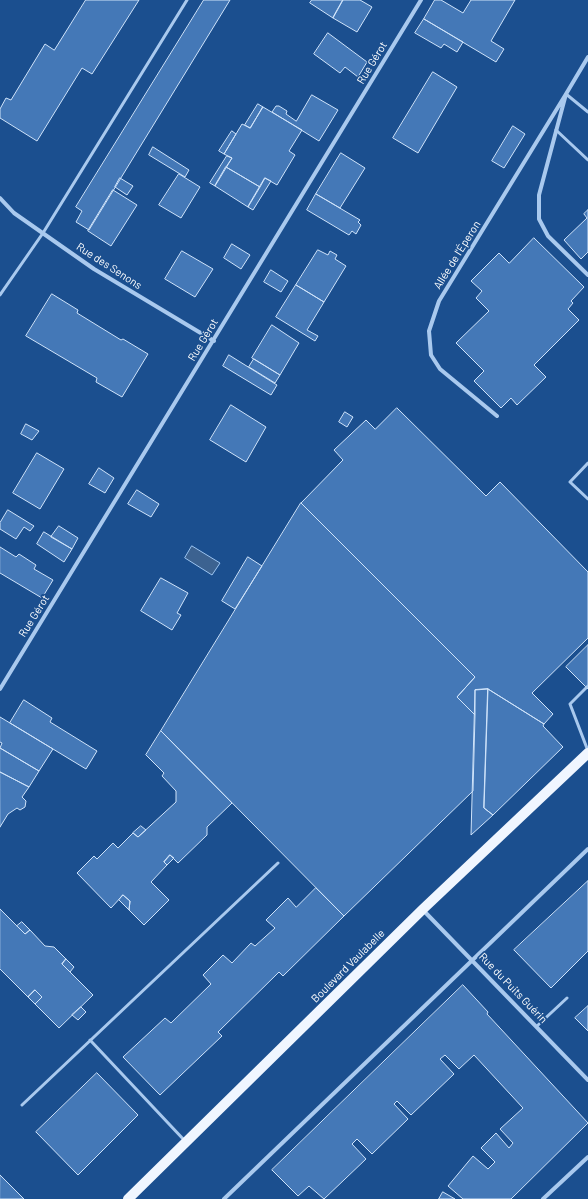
<!DOCTYPE html>
<html>
<head>
<meta charset="utf-8">
<style>
	body { margin:0 }
	canvas { display:block; background:#1b4f8f }
</style>
</head>
<body>
<canvas width="588" height="1199"></canvas>
<script>
const ctx = document.querySelector('canvas').getContext('2d');
ctx.lineJoin = 'round';
function fillPath(path, color) { ctx.fillStyle = color; ctx.fill(path, 'evenodd'); }
function strokePath(path, color, width, dash) { ctx.strokeStyle = color; ctx.lineWidth = width; ctx.lineCap = dash ? 'butt' : 'round'; ctx.setLineDash(dash || []); ctx.stroke(path); }
function write(font, color, halo, rows, align = 'center') {
  ctx.font = font + ' Barlow,sans-serif'; ctx.lineWidth = 3.5; ctx.setLineDash([]); ctx.textBaseline = 'middle'; ctx.strokeStyle = halo; ctx.fillStyle = color; for (const [text, x, y, turn = 0] of rows) {
    ctx.save(); ctx.translate(x, y); ctx.rotate((+turn || 0) * Math.PI / 180); ctx.textAlign = isNaN(turn) ? turn : align; if (halo) ctx.strokeText(text, 0, 0); ctx.fillText(text, 0, 0); ctx.restore();
  }
}
const water = new Path2D(`
	M192,546L220,563L212,575L185,558Z`);
fillPath(water, '#3c6290');
strokePath(water, '#9cc4f0', 1);
const building = new Path2D(`
	M86,0H139L92,74L82,68L37,141L0,118V109L6,98L11,100L45,44L54,50Z
	M204,0H230L89,230L76,222L82,211L76,207Z
	M312,0H343L333,18L310,3Z
	M343,0H360L372,7L357,32L333,18Z
	M435,0H441L463,13L471,0H515L491,41L504,49L496,62L424,19Z
	M424,19L463,42L457,52L444,44L441,48L415,33Z
	M328,33L367,62L358,77L345,67L340,73L314,54Z
	M433,72L457,87L418,153L393,138Z
	M312,95L338,110L319,141L272,112L276,106H279L287,111L286,114L296,121Z
	M258,104L263,107L250,128L245,125Z
	M263,107L302,130L289,151L295,155L277,185L265,178L260,187L226,167L232,158L224,154L242,124L250,128Z
	M513,126L525,134L504,168L492,161Z
	M232,131L236,134L224,154L219,151Z
	M153,147L189,170L185,177L149,155Z
	M341,153L365,168L340,208L316,194Z
	M227,156L232,158L215,186L210,183Z
	M226,167L260,187L248,207L215,186Z
	M179,174L200,187L181,218L159,205Z
	M120,178L133,186L127,195L115,187Z
	M265,178L271,181L253,210L248,207Z
	M113,190L137,205L111,246L88,231Z
	M316,194L360,220L358,222L361,225L356,234L352,231L349,235L307,210Z
	M588,210V252L581,259L564,240L587,218L584,214Z
	M534,238L584,287L571,301L573,303L568,309L579,320L534,365L546,377L517,405L511,398L501,408L474,381L484,371L456,343L489,311L476,298L482,291L471,281L499,253L509,263Z
	M232,244L250,255L241,269L224,258Z
	M318,250L328,255L330,251L337,255L335,259L346,266L324,302L296,285Z
	M182,251L213,269L195,297L165,279Z
	M271,270L288,281L281,292L264,282Z
	M296,285L324,302L307,330L318,336L315,341L276,317Z
	M52,294L78,310L77,313L121,340L123,339L148,354L122,397L96,382L97,378L26,336Z
	M272,325L299,343L280,375L252,358Z
	M229,355L277,385L271,395L223,366Z
	M254,359L280,375L275,383L249,367Z
	M231,405L266,427L246,462L210,440Z
	M397,408L486,496L500,482L588,572V638L532,693L553,714L544,724L488,689L475,690V715L457,697L475,677L301,503L343,460L334,450L366,420L375,429Z
	M345,412L353,417L347,427L339,422Z
	M26,424L39,431L32,440L21,434Z
	M37,453L64,469L40,509L13,493Z
	M99,468L114,478L105,493L89,484Z
	M137,490L159,504L151,517L128,504Z
	M301,503L475,677L457,697L475,715L473,791L344,916L161,731Z
	M8,510L34,526L30,531L24,527L16,539L0,529V523Z
	M59,526L78,538L72,549L51,537Z
	M44,532L72,549L64,562L37,544Z
	M0,547L16,557L19,554L36,565L34,569L53,580L42,598L0,573Z
	M248,557L262,566L235,609L222,601Z
	M161,578L188,593L177,613L181,615L172,630L141,611Z
	M588,645V689L566,667Z
	M488,689L484,808L493,815L471,835L475,690Z
	M488,689L544,724L543,726L563,747L493,815L484,808Z
	M24,700L52,718L50,722L97,751L86,769L10,723Z
	M0,717L53,749L39,771L0,748L2,743L0,742Z
	M161,731L232,803L207,827V835L178,863L170,855L164,862L167,865L151,882L169,900L144,925L129,910L130,901L123,895L111,908L77,873L94,856L97,859L113,843L118,848L133,833L138,837L176,802V791L162,776L164,773L146,755Z
	M0,748L39,771L29,787L0,772Z
	M0,772L29,787L22,797L26,801L25,807L20,810L17,808L8,814L0,827Z
	M141,826L146,830L138,837L133,833Z
	M170,855L174,858L167,865L164,862Z
	M588,881V951L551,988L514,950Z
	M316,888L344,916L283,976L279,972L218,1032L222,1036L160,1095L123,1057L165,1018L171,1023L211,984L203,975L223,955L232,963L251,943L255,946L275,928L266,920L288,898L296,907Z
	M123,895L130,901L129,910L119,900Z
	M0,909L25,934L30,930L45,946L54,947L66,959L62,964L93,995L59,1028L35,1004L42,997L35,990L28,997L0,969Z
	M22,922L30,930L25,934L17,926Z
	M66,959L74,967L70,972L62,964Z
	M463,985L488,1012L487,1014L588,1123L511,1199H463L448,1186L473,1156L488,1169L495,1162L481,1148L496,1133L509,1148L513,1143L500,1129L523,1108L474,1055L459,1069L445,1055L440,1059L454,1074L411,1115L397,1101L394,1104L408,1119L372,1154L357,1139L352,1144L366,1159L324,1199L309,1186L298,1196L272,1170Z
	M35,990L42,997L35,1004L28,997Z
	M588,1006V1031L575,1018Z
	M81,1007L86,1012L78,1020L72,1015Z
	M97,1073L138,1115L78,1175L36,1132Z
	M0,1175L24,1199H0Z
	M443,1192L455,1199H439Z`);
fillPath(building, '#4478b7');
strokePath(building, '#cfe3fa', 1);
strokePath(new Path2D(`
	M566,94L588,112
	M556,130L588,160
	M0,295L43,233L187,0
	M588,463L570,482L588,499
	M588,686L570,704L588,751
	M537,1026L567,998
	M90,1040L185,1141
	M22,1105L278,863`), '#a9c9ee', 3);
strokePath(new Path2D(`
	M588,57L566,94L539,195V219L548,236L588,275
	M0,198L14,213L94,269L214,341
	M497,416L440,369L431,355L429,331L439,301L566,94
	M0,689L421,0
	M423,910L588,1080
	M224,1199L588,849
	M543,1199L588,1157`), '#a9c9ee', 4);
strokePath(new Path2D(`
	M128,1199L423,909L588,753`), '#f0f6ff', 10);
write('11px', '#fff', '#1b4f8f', [
	["Rue Gérot",372,63,-59],
	["Allée de l'Éperon",457,255,-58],
	["Rue des Senons",109,266,33],
	["Rue Gérot",203,340,-59],
	["Rue Gérot",34,616,-58],
	["Boulevard Vaulabelle",348,966,-45],
	["Rue du Puits Guérin",513,988,46]
]);
</script>
</body>
</html>
